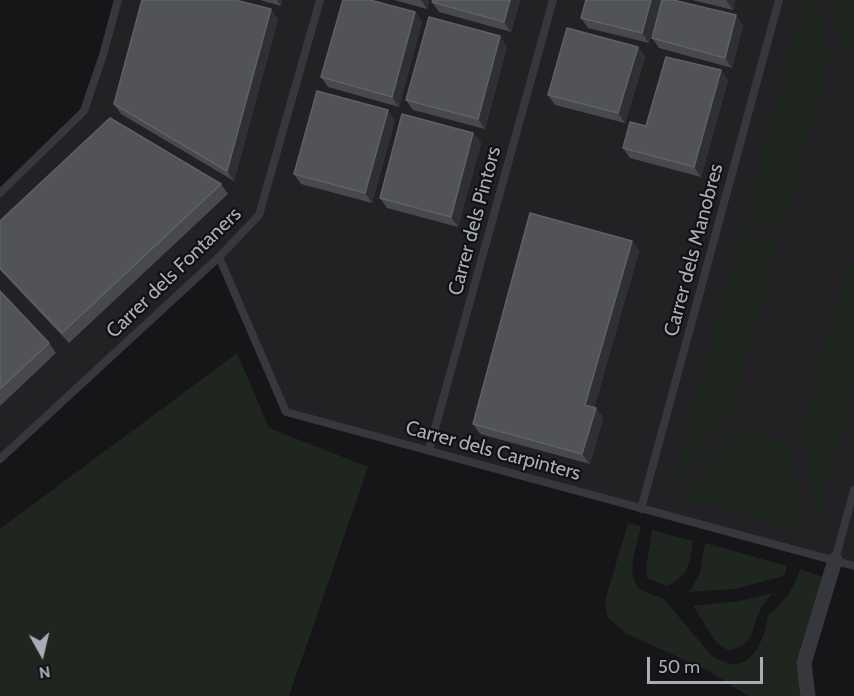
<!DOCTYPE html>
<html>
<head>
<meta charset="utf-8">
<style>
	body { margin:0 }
	#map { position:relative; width:854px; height:696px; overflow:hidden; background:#161618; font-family:Cabin,sans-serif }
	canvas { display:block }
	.north { position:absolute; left:12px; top:624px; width:60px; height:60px; -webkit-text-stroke:4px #111113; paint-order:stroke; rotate:172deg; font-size:16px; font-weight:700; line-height:24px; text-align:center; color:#a8adb8 }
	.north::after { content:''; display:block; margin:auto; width:21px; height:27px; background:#a8adb8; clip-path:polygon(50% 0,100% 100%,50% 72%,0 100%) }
	.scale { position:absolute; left:647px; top:657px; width:116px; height:27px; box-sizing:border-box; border:3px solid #a8adb8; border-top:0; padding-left:8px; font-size:18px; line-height:21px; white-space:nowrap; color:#a8adb8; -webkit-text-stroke:4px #111113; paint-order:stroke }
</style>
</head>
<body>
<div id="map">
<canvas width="854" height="696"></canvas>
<div class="north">N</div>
<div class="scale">50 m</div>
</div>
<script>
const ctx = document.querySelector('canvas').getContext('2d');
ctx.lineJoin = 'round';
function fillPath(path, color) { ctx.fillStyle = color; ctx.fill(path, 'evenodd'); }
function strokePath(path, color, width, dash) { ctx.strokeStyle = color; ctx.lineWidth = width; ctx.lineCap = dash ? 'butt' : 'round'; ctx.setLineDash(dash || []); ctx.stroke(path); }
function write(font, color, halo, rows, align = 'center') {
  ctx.font = font + ' Cabin,sans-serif'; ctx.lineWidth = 4.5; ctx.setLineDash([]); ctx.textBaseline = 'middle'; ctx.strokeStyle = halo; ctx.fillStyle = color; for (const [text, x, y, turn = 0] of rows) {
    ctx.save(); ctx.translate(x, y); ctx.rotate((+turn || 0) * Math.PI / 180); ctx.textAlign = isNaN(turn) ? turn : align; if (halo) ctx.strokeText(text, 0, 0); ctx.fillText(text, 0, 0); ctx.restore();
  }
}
fillPath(new Path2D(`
	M118,0H854V566L286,412L219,257L0,459V193L84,111Z`), '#222225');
fillPath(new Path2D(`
	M803,0H818L829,61L783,228L744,218Z
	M831,0H854V53L841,50Z
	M741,231L779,241L731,413L671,485Z
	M848,261L854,263V388L817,523L801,431Z
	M237,353L269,428L368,467L289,696H0V529Z
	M738,429L790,441L805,532L678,497Z
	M628,523L641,526C634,559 618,590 662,597L711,655C747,681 764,645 768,615C785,602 794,589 800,569L823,577L800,648V696H748L709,671L627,634L608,618L605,601Z
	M652,530L693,541C689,564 690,575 667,586L647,578L646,568Z
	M705,543L787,566L784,576L734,589L689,592L700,574Z
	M773,593C769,597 764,603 761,608C751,628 755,647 728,650L717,643L693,606L739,601Z`), '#1e261f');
strokePath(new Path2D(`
	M0,193L84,111L103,55L118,0
	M219,257L286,412L854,566
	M429,450L553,0
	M0,459L219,257L259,215L320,0
	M641,509L779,0
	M835,560L854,490`), '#37383d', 8);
strokePath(new Path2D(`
	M808,696L804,663L835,560`), '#37383d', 15);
fillPath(new Path2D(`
	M260,0H282L281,6Z
	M394,0H429L427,9Z
	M433,0H520L511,32L439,12L432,2Z
	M661,0L649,43L588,28L581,18Z
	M692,0H735L733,10Z
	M415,12L422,22L399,107L328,87L321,77Z
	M278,19L234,181L121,114L114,104Z
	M743,25L732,68L659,48L652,38Z
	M507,46L485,129L413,110L406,100Z
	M638,47L645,57L625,123L555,105L548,95Z
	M728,80L701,177L630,158L623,148L646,126Z
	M395,120L372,203L301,184L294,174Z
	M473,133L481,143L458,227L387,208L380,198Z
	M221,184L228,194L69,343L0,270V221Z
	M632,241L639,251L594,408H596L603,418L590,464L480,434L473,424Z
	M0,291L49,343L56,353L0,406Z`), '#47494d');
fillPath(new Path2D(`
	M277,0H282L281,6Z
	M421,0H429L427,9Z
	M510,0H520L511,32L504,22Z
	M651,0H661L649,43L642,33Z
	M726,0H735L733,10Z
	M271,9L278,19L234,181L227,171Z
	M415,12L422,22L399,107L392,97Z
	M736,15L743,25L732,68L725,58Z
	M500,36L507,46L485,129L478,119Z
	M638,47L645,57L625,123L618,113Z
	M721,70L728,80L701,177L694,167Z
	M388,110L395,120L372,203L365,193Z
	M473,133L481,143L458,227L451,217Z
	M632,241L639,251L592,415L585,405Z
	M596,408L603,418L590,464L582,454Z`), '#2f3033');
const building = new Path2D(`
	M142,0H235L271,9L227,171L114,104Z
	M343,0H370L415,12L392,97L321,77Z
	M433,0H510L504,22L432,2Z
	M586,0H651L642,33L581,18Z
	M662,0H673L736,15L725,58L652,38Z
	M429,17L500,36L478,119L406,100Z
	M567,28L638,47L618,113L548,95Z
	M666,57L721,70L694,167L623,148L630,122L646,126Z
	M317,91L388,110L365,193L294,174Z
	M402,114L473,133L451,217L380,198Z
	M110,118L221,184L62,333L0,268V221Z
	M530,213L632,241L585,405L596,408L582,454L473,424Z
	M0,291L49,343L0,389Z`);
fillPath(building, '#525359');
strokePath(building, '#5f6168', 1.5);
write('20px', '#a8adb8', '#111113', [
	["Carrer dels Pintors",475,221,-75],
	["Carrer dels Manobres",694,250,-75],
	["Carrer dels Fontaners",174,273,-44],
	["Carrer dels Carpinters",493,451,15]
]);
</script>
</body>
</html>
